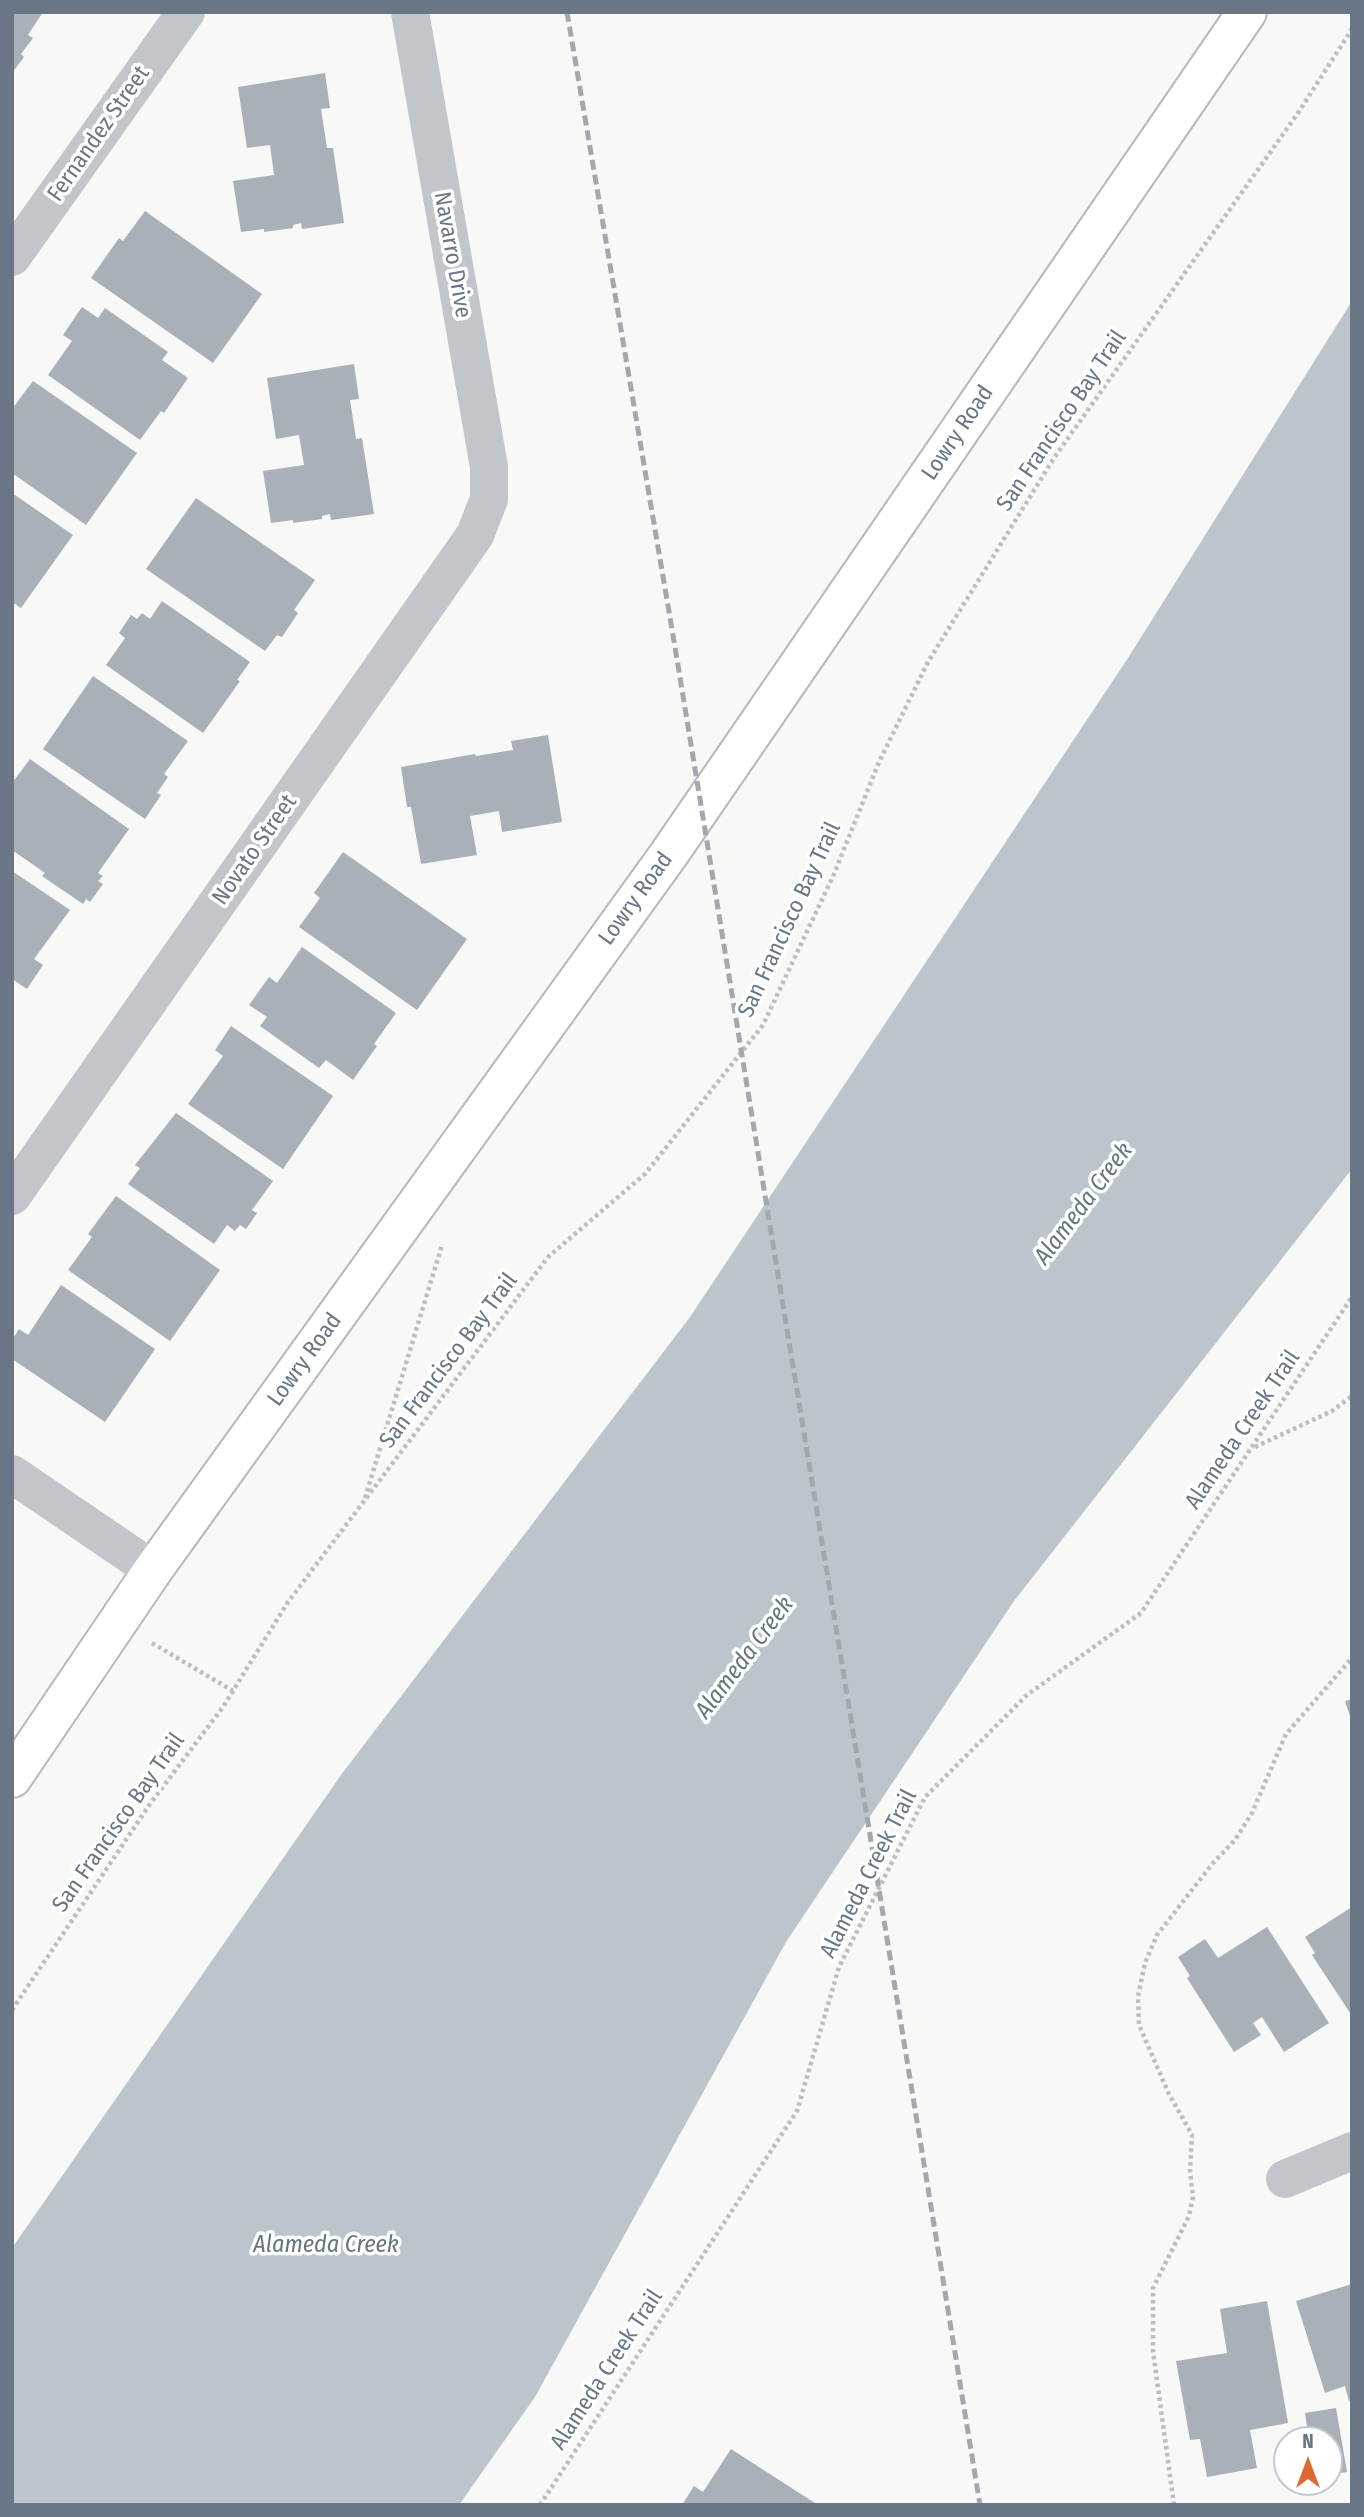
<!DOCTYPE html>
<html>
<head>
<meta charset="utf-8">
<style>
	body { margin:0 }
	#map { position:relative; width:1364px; height:2517px; overflow:hidden; background:#f8f8f6; font-family:"Fira Sans Condensed",sans-serif }
	canvas { display:block }
	.frame { position:absolute; inset:0; border:14px solid #697686; pointer-events:none }
	.north { position:absolute; left:1273px; top:2426px; width:70px; height:70px; box-sizing:border-box; background:#fff; border:2px solid #c3c8cf; border-radius:50%; rotate:0deg; font-size:19px; font-weight:700; line-height:28px; text-align:center; color:#697686 }
	.north::after { content:''; display:block; margin:auto; width:24px; height:32px; background:#dd6932; clip-path:polygon(50% 0,100% 100%,50% 72%,0 100%) }
</style>
</head>
<body>
<div id="map">
<canvas width="1364" height="2517"></canvas>
<div class="frame"></div>
<div class="north">N</div>
</div>
<script>
const ctx = document.querySelector('canvas').getContext('2d');
ctx.lineJoin = 'round';
function fillPath(path, color) { ctx.fillStyle = color; ctx.fill(path, 'evenodd'); }
function strokePath(path, color, width, dash) { ctx.strokeStyle = color; ctx.lineWidth = width; ctx.lineCap = dash ? 'butt' : 'round'; ctx.setLineDash(dash || []); ctx.stroke(path); }
function write(font, color, halo, rows, align = 'center') {
  ctx.font = font + ' "Fira Sans Condensed",sans-serif'; ctx.lineWidth = 7; ctx.setLineDash([]); ctx.textBaseline = 'middle'; ctx.strokeStyle = halo; ctx.fillStyle = color; for (const [text, x, y, turn = 0] of rows) {
    ctx.save(); ctx.translate(x, y); ctx.rotate((+turn || 0) * Math.PI / 180); ctx.textAlign = isNaN(turn) ? turn : align; if (halo) ctx.strokeText(text, 0, 0); ctx.fillText(text, 0, 0); ctx.restore();
  }
}
fillPath(new Path2D(`
	M1352,301V1169L1014,1601L786,1942L535,2397L459,2505H12V2248L341,1775L690,1317L1128,658Z`), '#bcc5cb');
fillPath(new Path2D(`
	M12,12H43L28,35L33,38L21,54L24,57L12,73Z
	M325,73L330,108L321,109L327,148H333L344,223L302,229L301,223L293,225V228L264,232V229L241,232L233,181L274,175L270,145L247,148L238,87Z
	M145,211L262,294L213,363L91,278L119,238L123,241Z
	M82,307L98,318L105,308L168,352L162,360L188,378L164,413L161,411L140,440L48,375L72,341L63,335Z
	M354,364L359,399L350,400L356,439L362,438L374,514L331,520L330,514L322,516V519L293,523V520L271,523L263,471L304,465L299,435L276,439L267,378Z
	M33,381L137,453L86,525L12,473V409Z
	M12,493L73,535L21,608L12,602Z
	M196,498L315,580L294,610L298,613L282,637L277,635L265,651L146,569Z
	M162,601L250,662L237,680L240,681L203,733L106,665L125,638L119,633L131,615L137,619L142,613L150,619Z
	M93,676L188,741L164,774L168,777L157,793L161,795L145,819L43,749Z
	M548,735L562,822L502,832L499,811L470,816L477,855L421,864L411,807H407L401,767L475,754L476,756L513,750L511,741Z
	M30,759L129,829L98,873L103,876L98,881L103,884L90,902L86,899L83,904L42,876L45,873L12,850V783Z
	M343,852L467,939L417,1010L299,927L320,898L314,893Z
	M12,871L70,910L34,959L43,965L27,989L12,979Z
	M302,947L396,1013L374,1044L377,1046L353,1080L326,1060L319,1068L260,1026L267,1017L249,1005L269,977L277,983Z
	M231,1026L333,1096L283,1169L188,1104L223,1056L215,1050Z
	M176,1113L273,1181L252,1210L257,1213L246,1229L240,1225L235,1231L227,1225L214,1244L128,1184L140,1168L135,1165Z
	M116,1196L220,1270L170,1341L68,1270L92,1237L88,1234Z
	M61,1285L155,1349L105,1422L12,1359V1340L19,1329L28,1335Z
	M1352,1699V1719H1351L1345,1701Z
	M1352,1907V2016L1312,1955L1315,1953L1305,1937Z
	M1267,1927L1329,2023L1284,2052L1262,2017L1253,2023L1261,2035L1234,2052L1187,1978L1190,1976L1178,1957L1205,1939L1218,1958Z
	M1352,2284V2400L1349,2401L1345,2386L1325,2393L1296,2301Z
	M1267,2301L1288,2423L1250,2430L1257,2468L1207,2477L1200,2439L1190,2440L1176,2361L1227,2353L1220,2309Z
	M1336,2408L1347,2472L1329,2475V2440H1309L1305,2413Z
	M731,2449L818,2505H682L694,2486L703,2492Z`), '#a9b0b7');
const secondary = new Path2D(`
	M12,1778L153,1570L669,854L1247,12`);
strokePath(secondary, '#b4b9be', 42);
strokePath(new Path2D(`
	M1255,1447L1332,1411L1352,1396
	M365,1498L442,1245
	M152,1643L233,1691
	M12,2010L150,1804L223,1707L288,1602L548,1257L645,1174L763,1025L834,874L879,762L928,662L1054,458L1298,113L1352,29
	M540,2505L797,2111L839,1967L925,1797L1027,1695L1141,1613L1352,1297
	M1174,2505L1153,2351V2288L1189,2216L1193,2197L1190,2171L1192,2135L1168,2092L1139,2025L1138,1996L1145,1963L1157,1935L1213,1863L1235,1840L1252,1813L1286,1734L1352,1658`), '#bcbec1', 4.5, [3.5, 3.5]);
strokePath(new Path2D(`
	M12,257L186,12
	M12,1196L475,535L489,499V467L410,12
	M12,1474L153,1570
	M1285,2179L1352,2151`), '#c2c5c9', 38);
strokePath(secondary, '#fff', 38);
strokePath(new Path2D(`
	M567,12L675,647L980,2505`), '#a3a8af', 5, [10, 5]);
write('23px', '#697686', '#fff', [
	["Fernandez Street",99,134,-55],
	["Navarro Drive",452,255,80],
	["San Francisco Bay Trail",1062,421,-56],
	["Lowry Road",958,433,-56],
	["Novato Street",255,850,-55],
	["Lowry Road",636,899,-54],
	["San Francisco Bay Trail",790,920,-65],
	["Lowry Road",305,1360,-54],
	["San Francisco Bay Trail",449,1361,-53],
	["Alameda Creek Trail",1243,1430,-56],
	["San Francisco Bay Trail",119,1823,-55],
	["Alameda Creek Trail",869,1874,-63],
	["Alameda Creek Trail",607,2370,-57]
]);
write('italic 24px', '#647781', '#fff', [
	["Alameda Creek",1084,1204,-53],
	["Alameda Creek",745,1658,-53],
	["Alameda Creek",326,2245]
]);
</script>
</body>
</html>
